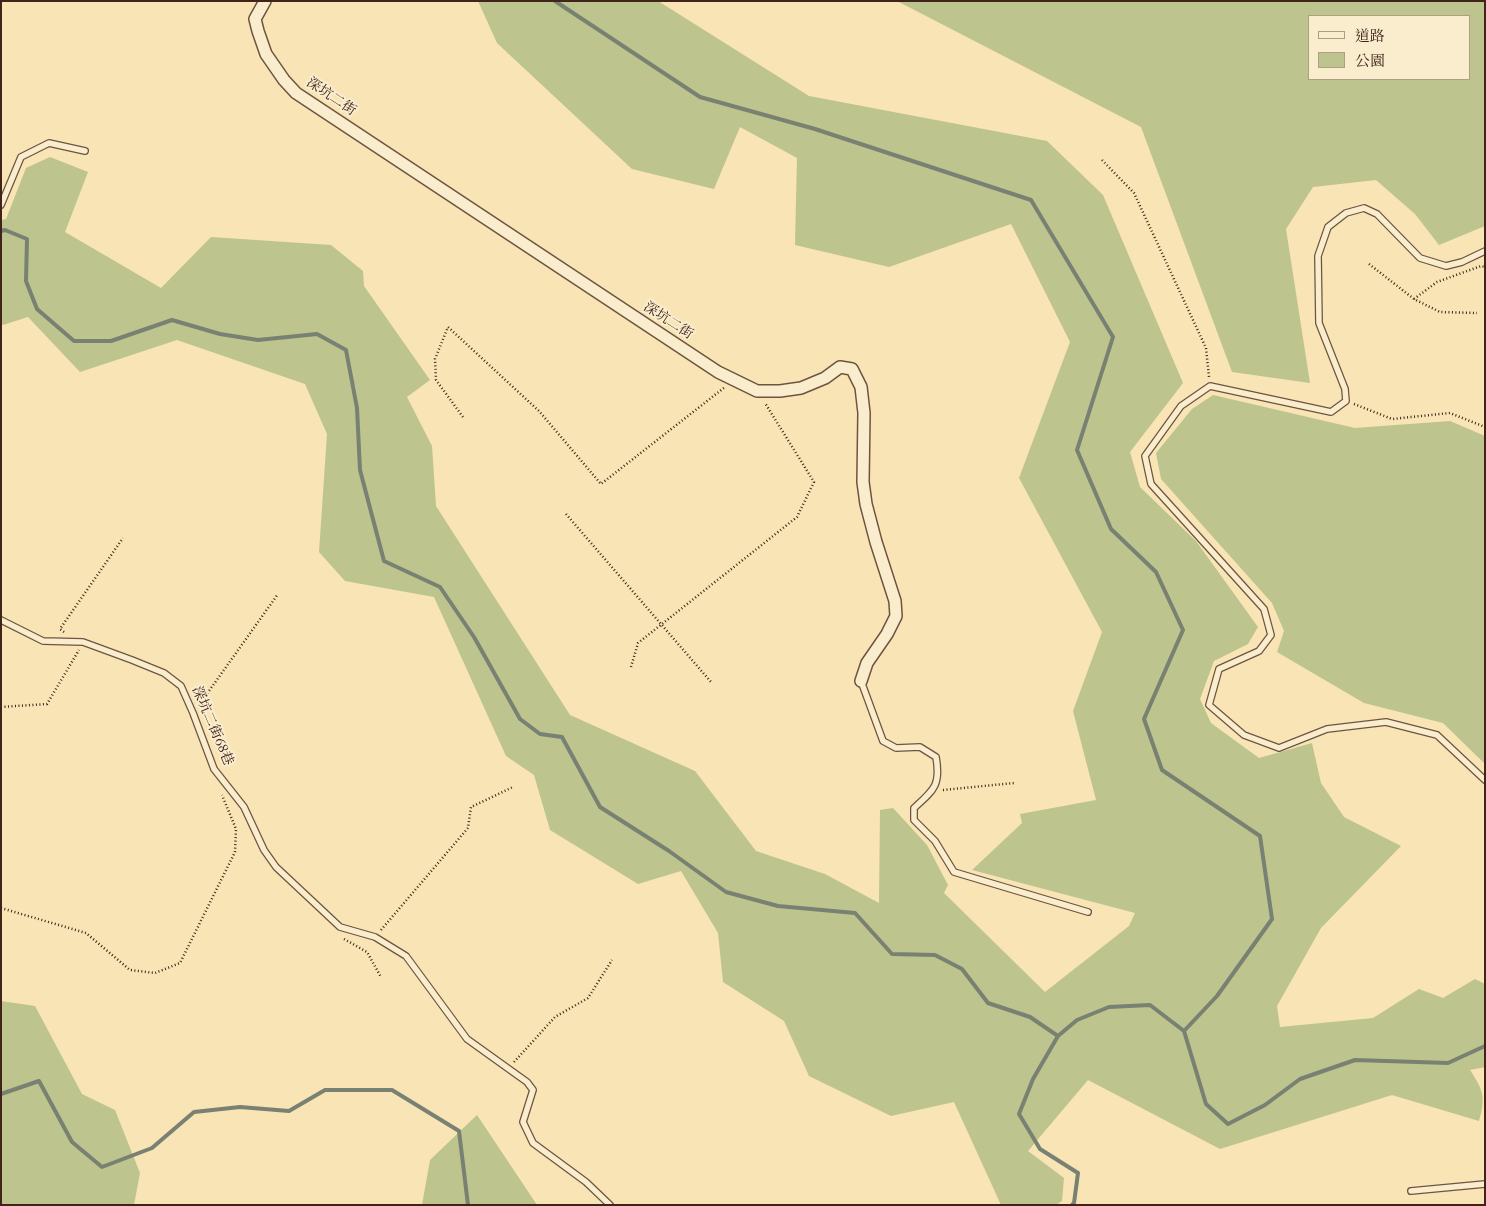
<!DOCTYPE html>
<html>
<head>
<meta charset="utf-8">
<style>
	body { margin:0 }
	#map { position:relative; width:1486px; height:1206px; overflow:hidden; background:#f8e4b4; font-family:"IM FELL French Canon","Noto Serif TC",serif }
	canvas { display:block }
	.frame { position:absolute; inset:0; border:2px solid #40241a; pointer-events:none }
	.legend { position:absolute; left:1308px; top:15px; width:162px; height:65px; box-sizing:border-box; background:#faedce; border:1px solid #b09d86; margin:0; padding:6px 9px; list-style:none; font-size:15px; color:#40241a }
	.legend li { display:flex; align-items:center; gap:10px; height:25px }
	.legend b { width:25px; border:1px solid #b09d86 }
</style>
</head>
<body>
<div id="map">
<canvas width="1486" height="1206"></canvas>
<div class="frame"></div>
<ul class="legend">
<li><b style="height:6px;background:#faedce"></b>道路</li>
<li><b style="height:14px;background:#bdc48e"></b>公園</li>
</ul>
</div>
<script>
const ctx = document.querySelector('canvas').getContext('2d');
ctx.lineJoin = 'round';
function fillPath(path, color) { ctx.fillStyle = color; ctx.fill(path, 'evenodd'); }
function strokePath(path, color, width, dash) { ctx.strokeStyle = color; ctx.lineWidth = width; ctx.lineCap = dash ? 'butt' : 'round'; ctx.setLineDash(dash || []); ctx.stroke(path); }
function write(font, color, halo, rows, align = 'center') {
  ctx.font = font + ' "IM FELL French Canon","Noto Serif TC",serif'; ctx.lineWidth = 4; ctx.setLineDash([]); ctx.textBaseline = 'middle'; ctx.strokeStyle = halo; ctx.fillStyle = color; for (const [text, x, y, turn = 0] of rows) {
    ctx.save(); ctx.translate(x, y); ctx.rotate((+turn || 0) * Math.PI / 180); ctx.textAlign = isNaN(turn) ? turn : align; if (halo) ctx.strokeText(text, 0, 0); ctx.fillText(text, 0, 0); ctx.restore();
  }
}
fillPath(new Path2D(`
	M478,1H658L809,96L1047,141L1103,195L1183,383L1130,452L1140,487L1196,541L1258,627L1248,644L1214,661L1200,699L1211,723L1259,758L1312,743L1321,783L1344,817L1401,846L1321,928L1277,1006L1280,1027L1373,1018L1419,989L1443,998L1475,979L1485,984V1067L1470,1070C1483,1090 1486,1097 1479,1121L1392,1095L1220,1149L1088,1080L1028,1151L1064,1178L1062,1201L1056,1205H1001L954,1102L891,1116L809,1076L784,1021L723,982L718,933L681,871L638,884L550,830L534,775L506,756L434,597L345,581L319,552L327,434L305,384L177,340L80,372L28,317L3,325L1,323V220L6,219L26,168L50,157L88,172L65,232L161,288L211,237L331,245L363,271L364,286L430,380L407,397L432,446L436,506L570,715L695,771L756,851L825,874L879,903L880,810L893,808L927,845L948,885L944,893L1045,992L1129,926L1135,913L972,870L1022,823L1020,814L1096,800L1073,711L1102,632L1019,478L1070,342L1011,224L889,267L795,245L797,158L740,127L714,189L632,169L497,43Z
	M897,1H1485V226L1439,245L1415,214L1376,180L1313,187L1286,229L1310,383L1232,372L1141,127ZM1310,16H1470V79H1310Z
	M1213,395L1355,428L1450,421L1485,436V764L1443,723L1364,703L1277,652L1284,631L1272,603L1161,479L1156,453L1192,409Z
	M1,1001L35,1006L82,1094L115,1110L140,1173L134,1205H1Z
	M477,1115L537,1205H422L430,1160Z`), '#bdc48e');
strokePath(new Path2D(`
	M555,1L700,97L815,129L1031,200L1113,337L1077,450L1111,529L1156,572L1183,630L1144,719L1162,770L1260,836L1272,919L1217,996L1184,1031
	M1,231L5,230L27,239L26,281L37,309L74,341H111L172,320L220,334L258,340L317,334L346,350L357,408L360,470L384,561L440,587L474,637L520,719L540,734L562,737L600,807L669,851L726,892L778,906L855,913L892,954L935,955L962,969L988,1003L1030,1017L1058,1036L1077,1020L1109,1007L1150,1005L1184,1031L1206,1104L1228,1124L1265,1105L1300,1079L1355,1060L1448,1063L1485,1046
	M1058,1036L1033,1079L1019,1114L1040,1149L1078,1173L1074,1203L1072,1205
	M1,1094L39,1081L72,1142L102,1167L152,1148L194,1112L240,1107L289,1111L325,1090H392L459,1131L468,1205`), '#788172', 4);
const service = new Path2D(`
	M1,205L21,157L49,143L85,151
	M1485,251L1462,262L1446,266L1420,258L1377,214L1364,208L1346,213L1328,227L1318,256L1319,323L1345,389L1346,401L1331,412L1210,386L1181,406L1145,456L1151,484L1264,609L1271,635L1259,651L1219,669L1209,705L1244,735L1279,748L1327,729L1386,722L1437,735L1485,780
	M1,620L43,641L83,642L132,660L164,673L181,686L193,713L214,769L244,807L264,850L276,867L340,927L375,937L406,956L467,1039L527,1082L533,1090L523,1122L533,1143L586,1182L610,1205
	M861,681L883,741L896,748L920,747L936,757C941,785 934,790 914,808V820L935,841L954,872L1088,912
	M1411,1191L1485,1184`);
const minor = new Path2D(`
	M265,1L255,19L258,31L266,54L284,80L296,93L718,372L757,391H780L801,388L825,378L840,367L852,369L861,387L864,413L863,482L866,504L876,542L895,601L896,616L887,634L867,663L861,681`);
strokePath(service, '#6e5440', 8);
strokePath(minor, '#6e5440', 14);
strokePath(new Path2D(`
	M1102,160L1134,193L1206,348L1209,377
	M1369,264L1414,299L1440,312L1477,313
	M1414,299L1437,282L1481,266L1485,267
	M1354,404L1392,419L1450,413L1485,427
	M463,417L436,380L435,359L448,327L539,411L601,484L725,387
	M566,514L711,682
	M64,632L60,629L123,538
	M631,667L638,643L797,517L814,482L765,403
	M199,705L278,594
	M1,707L47,704L79,650
	M943,790L1014,783
	M1,908L86,933L130,970L155,973L180,963L235,852L236,829L222,795
	M381,930L468,828L471,807L513,787
	M344,939L367,952L381,977
	M514,1062L555,1017L588,998L612,960`), '#40241a', 2.5, [1, 2.5]);
strokePath(service, '#faedce', 5.5);
strokePath(minor, '#faedce', 11);
write('14px', '#40241a', '#faedce', [
	["深坑二街",331,97,34],
	["深坑二街",668,321,33],
	["深坑二街68巷",212,726,67]
]);
</script>
</body>
</html>
